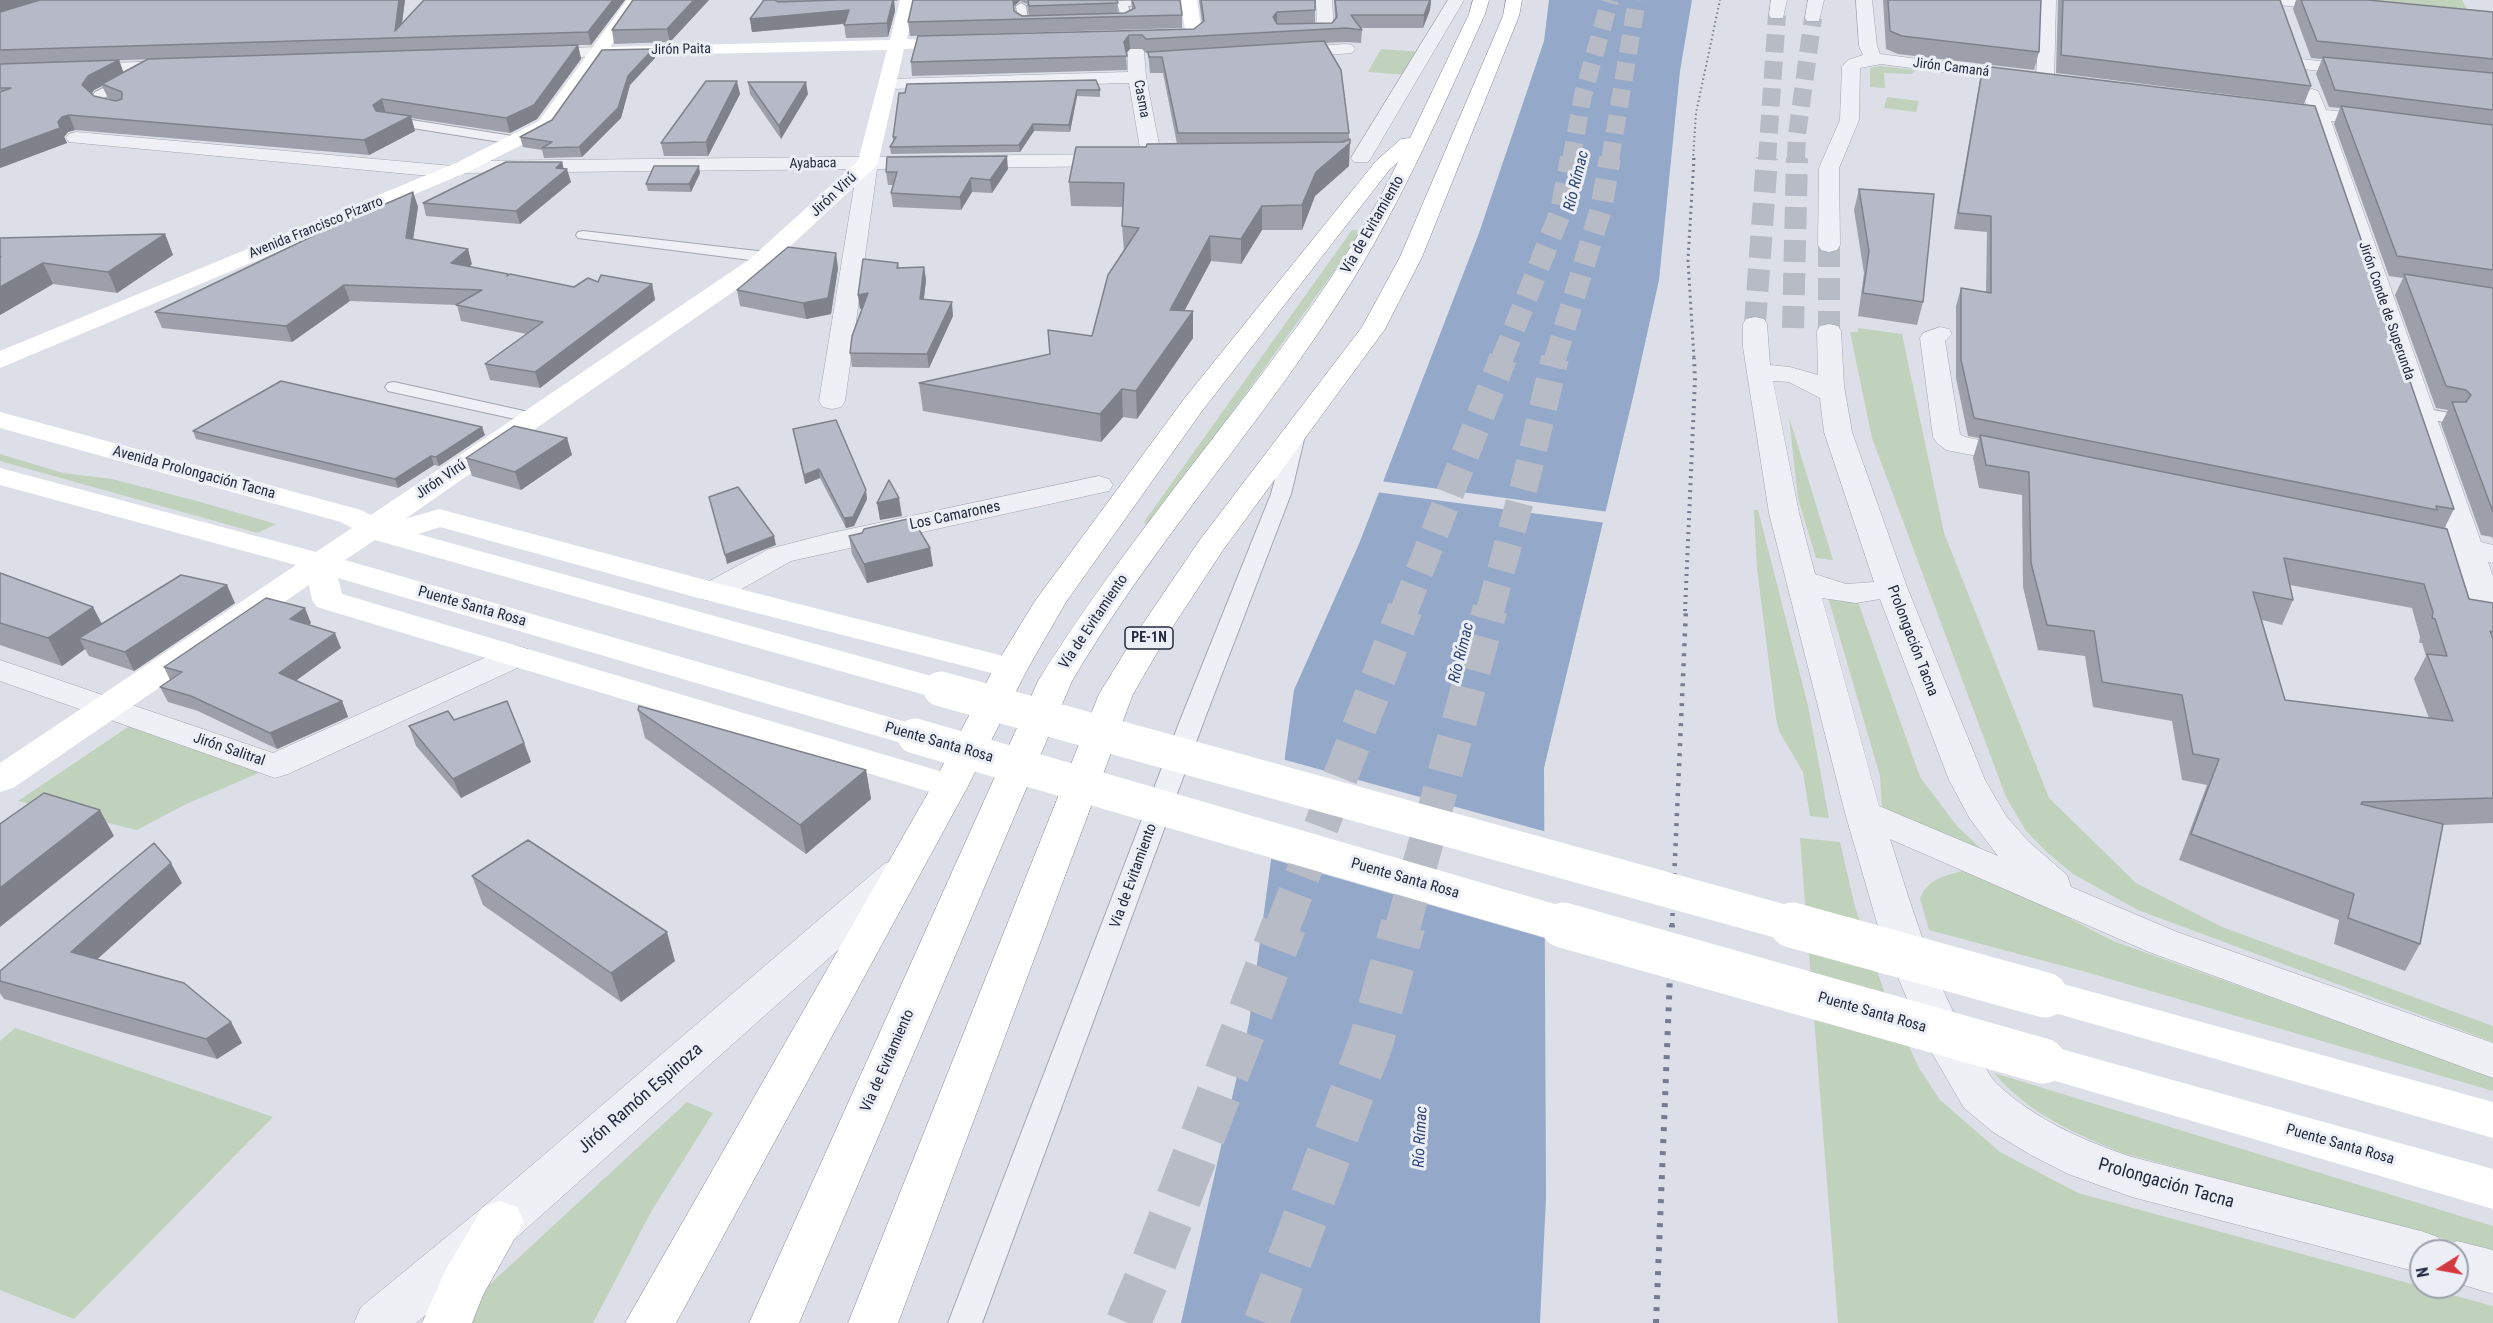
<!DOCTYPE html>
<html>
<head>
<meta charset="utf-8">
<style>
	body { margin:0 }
	#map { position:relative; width:2493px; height:1323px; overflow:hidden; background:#dcdfe7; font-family:"Roboto Condensed",sans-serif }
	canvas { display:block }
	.north { position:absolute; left:2409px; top:1239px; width:60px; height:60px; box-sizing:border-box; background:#ebeef5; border:2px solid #9ca0ac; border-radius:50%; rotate:259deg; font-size:16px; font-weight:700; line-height:24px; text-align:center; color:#252b3e }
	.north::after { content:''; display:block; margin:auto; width:21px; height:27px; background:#d4393f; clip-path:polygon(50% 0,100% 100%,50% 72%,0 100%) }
</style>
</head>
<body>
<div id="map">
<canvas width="2493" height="1323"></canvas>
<div class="north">N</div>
</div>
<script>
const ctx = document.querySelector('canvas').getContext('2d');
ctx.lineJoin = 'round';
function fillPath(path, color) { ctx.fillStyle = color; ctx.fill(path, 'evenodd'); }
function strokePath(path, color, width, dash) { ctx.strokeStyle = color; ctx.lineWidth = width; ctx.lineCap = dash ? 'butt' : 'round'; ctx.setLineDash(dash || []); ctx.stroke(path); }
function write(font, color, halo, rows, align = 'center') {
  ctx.font = font + ' "Roboto Condensed",sans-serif'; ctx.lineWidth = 6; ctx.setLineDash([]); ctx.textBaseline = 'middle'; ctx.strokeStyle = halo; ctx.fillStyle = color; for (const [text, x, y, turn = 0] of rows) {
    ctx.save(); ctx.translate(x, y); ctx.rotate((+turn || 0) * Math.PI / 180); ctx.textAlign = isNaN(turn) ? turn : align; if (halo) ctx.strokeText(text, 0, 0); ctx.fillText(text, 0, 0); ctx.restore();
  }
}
fillPath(new Path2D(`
	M2361,0H2462L2468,11Z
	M1381,49L1420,52L1408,75L1368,72Z
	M1880,66L1915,70L1912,74L1884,73L1885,88L1870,87V68Z
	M1887,97L1919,101L1916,112L1884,108Z
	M1352,230L1363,231L1149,528L1144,522Z
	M1858,328L1902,334L1944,533L2049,798L2136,883L2222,927L2493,1026V1042L2138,910L2073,874L2048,853L2026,831L2006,797L1872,438L1850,332H1858Z
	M1789,417L1833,560L1816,558L1798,498Z
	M0,454L63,473L112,479L197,501L276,524L258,533L0,461Z
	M1754,510H1758L1808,706L1829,818L1810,816L1803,772L1779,731L1776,718L1757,569Z
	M1828,597L1858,602L1920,777L1957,826L1989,856L1899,818L1882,806L1880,776Z
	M140,719L275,766L184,805L137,830L18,801Z
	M1800,838L1840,842L1855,907L1887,1000L1919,1068L1940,1100L2000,1152L2078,1193L2489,1305L2493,1306V1323H1838Z
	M1962,871L1979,875L2038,902L2113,941L2493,1077V1091L2086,972L1929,930L1920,898C1928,879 1944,876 1962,871Z
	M15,1028L273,1117L74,1319L0,1290V1041Z
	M1994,1073L2493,1226V1252L2123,1153C2075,1134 2028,1113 1994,1073Z
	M687,1102L713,1113L652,1210L593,1323H472L487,1287Z`), '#c0d1bc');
fillPath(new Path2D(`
	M1549,0H1692L1680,71L1659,280L1634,393L1544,768L1546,1197L1540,1323H1181L1249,1023L1294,690L1359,544L1479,233L1544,41Z`), '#94a8c9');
fillPath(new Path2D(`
	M1380,481L1609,512L1606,523L1376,492Z
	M1282,759L1547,832L1548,939L1268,858Z`), '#dcdfe7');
strokePath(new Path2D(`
	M1767,160L1777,15
	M1796,160L1797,134L1813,18`), '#b7bbc5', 18, [18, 9]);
strokePath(new Path2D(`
	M1829,245V331
	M1755,324L1767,158
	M1793,328L1797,158`), '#b7bbc5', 22, [22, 11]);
strokePath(new Path2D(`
	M1571,160L1583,95L1610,0
	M1610,160L1637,0`), '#b7bbc5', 18, [18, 9]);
strokePath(new Path2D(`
	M1502,359L1561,211L1571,158
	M1555,359L1601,209L1610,158`), '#b7bbc5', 22, [22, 11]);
strokePath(new Path2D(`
	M1404,611L1503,358
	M1490,611L1527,475L1555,358`), '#b7bbc5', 28, [28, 14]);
strokePath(new Path2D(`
	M1283,926L1405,609
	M1403,926L1490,609`), '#b7bbc5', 35, [35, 18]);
strokePath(new Path2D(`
	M1128,1323L1154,1262L1284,925
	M1266,1323L1371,1042L1403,925`), '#b7bbc5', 45, [45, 22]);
const lane = new Path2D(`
	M1165,0L1164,3L1160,4L1128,6L1133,20L1131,22L1105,24L1099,21L1105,18L1121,17L1117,3L1118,1Z
	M1021,3L1026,6L1028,20L1049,21V25L1019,26L1016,6Z
	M132,74L138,78L136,81L102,99L124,107L125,110L124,113C112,115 96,108 90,99L95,92Z
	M386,116L519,137L526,141L519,145L381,123L380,120Z
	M583,231L766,252L774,257L766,262L578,238L576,235L578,232Z
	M394,382L533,413L539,414L542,418L539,422L533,423L388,391L385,387L388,383Z
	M2422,408L2455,414L2458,418L2455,422L2449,423L2416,417L2413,413L2416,409Z
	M1297,425L1304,427L1306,431L1291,494L1205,718L982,1323H948L1181,718L1271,494L1288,431L1290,427Z`);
const street = new Path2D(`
	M1316,0H1332L1334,30L1332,34L1283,35L1281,31L1283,27L1317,25Z
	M1448,0H1464L1371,158L1368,162H1354L1351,158Z
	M1771,0H1787L1783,18H1771L1769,15Z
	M1808,0H1824L1819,21H1807L1805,18Z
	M1856,0H1872L1877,46L1880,54L2025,73L2031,74L2034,78L2031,82L2025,83L1881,64L1860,68L1859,120L1839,168L1840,245L1837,250L1829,252L1821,250L1818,245L1819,168L1840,120L1842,66L1848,60L1863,55L1859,46Z
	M2040,0H2056L2054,80L2051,84H2039L2036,80Z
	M2271,0H2327L2345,3L2347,6L2339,11L2279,5Z
	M1135,32L1143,37L1146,77L1162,160L1159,164H1145L1142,160L1129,83L888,89L882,88L879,84L882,80L888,79L1128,72L1127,37Z
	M1346,44L1352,45L1355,49L1352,53L1285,58L1279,57L1276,53L1279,49L1285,48Z
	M599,47L605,48L608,52L605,56L535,59L529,58L526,54L529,50L535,49Z
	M2301,59L2363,66L2369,67L2372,71L2369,75L2363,76L2295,68L2292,64L2295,60Z
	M178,61L184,62L187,66L184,70L0,76V66Z
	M2312,89L2318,91L2326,110L2383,116L2390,118L2393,122L2390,126L2383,128L2331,121L2481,542L2493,545V563L2488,562L2493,576V631L2482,628L2477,621L2455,555L2399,543L2395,537L2399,531L2410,528L2449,536L2311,119L2266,113L2264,109L2266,105L2273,103L2307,107L2303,95L2306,91Z
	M76,132L453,166L456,163L463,161L1118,154L1125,156L1128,160L1125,164L1118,166L877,169L845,401L841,407L832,409L823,407L819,401L857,169L461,173L458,176L451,178L69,142L66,138L69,134Z
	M1755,317L1764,319L1767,324L1770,365L1790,367L1818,375L1817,331L1820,326L1829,324L1838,326L1841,331L1844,386L1852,432L1907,587L1985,780L2006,816L2028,841L2067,875L2071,887L2177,932L2493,1043V1078L2149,952L1890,839C1914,914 1936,991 1979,1057C1985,1066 1990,1077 1997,1084C2034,1119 2084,1141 2132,1157L2421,1231L2438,1237L2442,1246L2457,1241L2493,1250V1294L2457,1283V1251H2421V1273L2132,1197L2068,1174L2031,1155L1993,1132L1964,1108L1926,1043L1882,940L1845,813L1769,513L1743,347V324L1746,319ZM1773,381L1789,382L1820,398L1824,432L1874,582L1846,584L1815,574L1799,513ZM1822,598L1856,603L1880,599L1949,780L1970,819L1998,856L1879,806Z
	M1940,327L1949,329L1952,334L1945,341L1960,434L1965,437L2028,450L2032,456L2028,462L2018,464L1946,450L1937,443L1933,437L1920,338L1923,333Z
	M1099,476L1109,479L1113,485L1109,491L791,561L724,599L713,601L702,599L697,592L702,585L769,549L831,533Z
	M516,646L528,649L532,656L528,663L288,774L275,778L0,681V660L273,753L504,649Z
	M899,860L913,863L918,873L913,883L517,1237L416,1323H354L361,1307L483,1207L885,863Z`);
const highway = new Path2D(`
	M1473,0H1489L1485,14C1438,118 1393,222 1329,317C1247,441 1147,553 1072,681L799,1323H749L1038,681C1102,578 1179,483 1252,387C1306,316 1359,243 1398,162L1390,169L1202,411L1066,602L1028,668L968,786L676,1323H625L932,786L994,668L1035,601L1184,399L1376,161L1401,139L1410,138L1469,14Z
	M1506,0H1522L1519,16L1422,257L1385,329L1223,550L1168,634L1133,694L898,1323H848L1099,694L1136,634L1199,541L1362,327L1400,257L1503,16Z
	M500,1201L517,1207L524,1222L483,1295L472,1323H422L446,1269L483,1207Z`);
strokePath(lane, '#a1a5b1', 2);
strokePath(street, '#a1a5b1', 1);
strokePath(highway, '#838a9e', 1);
fillPath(lane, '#eff0f5');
fillPath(street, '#eff0f5');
fillPath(new Path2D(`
	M627,0H643L610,47L890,40L900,0H916L907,39L924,40L927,44L924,48L904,49L878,163L875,167L766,269L405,519L439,509L724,585L1023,661L1028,668L1023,675L1011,678L702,599L440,527L418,534L953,682L958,689L953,696L941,699L929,696L375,540L345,560L927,728L932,736L927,744L915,747L338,578L342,594L963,778L968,786L963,794L950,798L937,794L317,607L312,600L309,585L13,788L0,792V763L296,565L0,485V468L316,552L352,528L341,522L0,428V412L361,510L371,515L750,259L858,161L887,50L604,56L553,129L470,171L0,368V351L456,163L539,121Z
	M1181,0H1197L1202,35L1200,39L1150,40L1148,36L1150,32L1185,30Z
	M2045,979L2493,1102V1138L2030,1006L2024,995L2030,984Z
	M2043,1044L2493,1169V1209L2028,1073L2021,1061L2028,1049Z`), '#fff');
fillPath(highway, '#fff');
strokePath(new Path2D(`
	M1693,160L1696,113L1720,0`), '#757c91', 2, [1.5, 3]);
strokePath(new Path2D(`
	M1694,158L1688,260L1694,359`), '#757c91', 3, [2, 4]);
strokePath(new Path2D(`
	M1685,611L1695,380L1694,358`), '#757c91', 4, [2, 5]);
strokePath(new Path2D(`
	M1672,926L1686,609`), '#757c91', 4.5, [3, 7]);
strokePath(new Path2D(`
	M1656,1323L1672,925`), '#757c91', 6, [4, 8]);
strokePath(new Path2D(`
	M941,689L1798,926
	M915,736L1568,926`), '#fff', 35);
strokePath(new Path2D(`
	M1563,925L2043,1061
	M1792,925L2045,995`), '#fff', 45);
fillPath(new Path2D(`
	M40,0H405L402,24L625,0L591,45H578L581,59L537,119L510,133L411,118L415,131L369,155L75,130L68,132L64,137L67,143L0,168V64L119,60L123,72L511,48L0,64V12ZM102,86L108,98L112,100L94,96L92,93L94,90Z
	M709,0L670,42L614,44L612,30Z
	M764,0H898L897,1H894L895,11L888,37L846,38L844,24L752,32L750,19Z
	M913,0H1118L1117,1L1118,13H1125L1132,9L1131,0H1180L1182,15V28L910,36L908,22ZM1020,1L1027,4L1029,16H1022L1014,11V6Z
	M1199,0H1315V23H1332L1335,19L1334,0H1431L1430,10L1423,28H1360L1362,30L1361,43L1346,42L1325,43L1349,133V166L1315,196L1302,230H1262L1241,264L1211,261L1184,311H1193V338L1137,419L1123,417L1101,442L923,411L919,383L1050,355L1048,330L1092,336L1124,251L1122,226L1123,207L1071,206L1069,182L1146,147L1177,144L1163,73H1150L1148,53H1146L1142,49H1130L1126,53L1127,70L912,76L911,62L918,36L1194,29L1202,23Z
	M1883,0H2041L2039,52L2034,70L1898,54L1886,49Z
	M2058,0H2280L2311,86L2304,104L2056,73Z
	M2296,0H2368L2493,12V540L2492,537L2481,535L2441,424L2448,410L2436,408L2395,295L2403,278L2389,276L2334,124L2340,108L2329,107L2316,74L2322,59L2311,58L2293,9Z
	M653,49L655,58L630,85L621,118L582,157L544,158L542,150L523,147L520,137L552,120Z
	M1983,66L2454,509L2444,529L2469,599L2493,603V823L2443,825L2420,944L2405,971L2334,944L2339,920L2179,860L2207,785L2182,780L2172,721L2093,707L2085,656L2038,650L2023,587L2022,495L1979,488L1973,458L1979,438L1968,436L1956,378V306L1961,288L1986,292L1987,232L1954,229L1980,80ZM2290,585L2412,608L2420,637L2419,643H2422L2426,656L2414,679L2429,718L2285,700L2262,620L2282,625L2293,600Z
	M748,82L808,94L781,139L750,94Z
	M907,84L1100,90V97L1077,96L1070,132L1034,131L1020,152L891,154L890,147L893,141V137Z
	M740,94L708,156H664L661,143Z
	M562,162L564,169L571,182L520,224L426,216L423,203Z
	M1008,169L992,193L972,192L961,210L893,207L891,193L893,185H888L886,172Z
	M700,173L691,192L648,191L646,184Z
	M1859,189L1923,302L1917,325L1858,316L1864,273L1854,210Z
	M413,192L418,207L413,239L472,264L469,267L508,274V275L574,287L598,282L652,284L655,300L540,388L490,380L485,364L527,334L461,321L457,305L350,301L292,342L162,328L155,312Z
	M165,234L173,255L117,293L53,284L0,315V238Z
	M898,263L899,268L924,267L926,280L924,299L953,316L929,368L852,367L850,353L863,308L860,309L858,295Z
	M838,268L831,314L806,319L740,306L737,290Z
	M793,429L867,499L854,526L846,528L820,478L805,484Z
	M193,431L485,435L439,466L434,465L398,488L196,439Z
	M567,438L572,455L521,490L472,476L466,458Z
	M849,536L930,548L933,566L867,583L852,554Z
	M0,573L93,607L102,624L235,603L134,671L89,656L85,649L62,666L0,645Z
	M311,623L309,625L341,648L296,680L342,701L348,717L277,749L198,711L168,702L160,687L170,680L164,667Z
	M638,710L866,770L871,799L806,854L645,738Z
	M454,720L524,743L531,762L461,798L416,746L409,726Z
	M472,876L675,961L621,1002L483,905Z
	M182,883L97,959L231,1022L242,1043L217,1059L4,999L0,993V971Z`), '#9da0ab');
fillPath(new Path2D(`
	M0,0H39L0,12Z
	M399,0H405L400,37L395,31Z
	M613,0H625L591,45L588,32Z
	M694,0H709L670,42L667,29Z
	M893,0H894L895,11L888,37L887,23Z
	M1013,0H1020V1L1014,6L1015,24Z
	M1430,0H1431L1430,10L1423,28L1424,15Z
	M849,10L851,23L752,32L750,19Z
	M1277,12V25L1273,17Z
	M1129,35L1130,49L1125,55L1124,42Z
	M578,45L581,59L537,119L510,133L506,118Z
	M653,49L655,58L630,85L621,118L582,157L579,147L628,76Z
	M119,60L124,74L102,84V86L94,90L88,99L82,85L88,76Z
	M737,81L740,94L708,156L706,142Z
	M806,82L808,94L781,139L779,126Z
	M1077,90V96L1070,132L1069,125Z
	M382,99L386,114L378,119L373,105Z
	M69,115L75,130L68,132L64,137L58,122L62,117Z
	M411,116L415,131L369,155L364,140Z
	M1033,124L1034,131L1020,152L1019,145Z
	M60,128L67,143L0,168V150Z
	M1350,143L1349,166L1315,196L1302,230V205L1316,172Z
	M1007,156L1008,169L992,193L990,180Z
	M562,162L564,172L567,169L571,182L520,224L516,211Z
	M699,166L700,173L691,192L689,184Z
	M971,178L972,192L961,210L960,197Z
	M413,192L418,207L411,253L406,238Z
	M1262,206V230L1241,264V239Z
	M165,234L173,255L117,293L108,272Z
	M1210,236L1211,261L1171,336L1170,310Z
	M468,249L472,264L455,278L451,263Z
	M836,253L838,268L831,314L806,319L803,303Z
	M43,263L53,284L0,315V287Z
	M924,267L926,280L922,313L920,299Z
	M652,284L655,300L540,388L535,372Z
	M344,285L350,301L292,342L286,326Z
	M868,293L870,307L860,309L858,295Z
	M952,302L953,316L929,368L927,354Z
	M1193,311V338L1137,419L1136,391Z
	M1122,389L1123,417L1101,442L1100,414Z
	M482,427L485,435L439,466L436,457Z
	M567,438L572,455L521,490L515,472Z
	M431,456L434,465L398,488L395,479Z
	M819,469L820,478L805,484L804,475Z
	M866,490L867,499L854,526L846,528L844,518Z
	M899,498L902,516L880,520L877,503Z
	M774,536L776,545L727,564L725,555Z
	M930,548L933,566L867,583L864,564Z
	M227,585L235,603L134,671L125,652Z
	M93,607L107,634L79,638L85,649L62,666L48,638Z
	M305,608L311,623L296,634L290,619Z
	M335,633L341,648L286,688L279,673Z
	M342,701L348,717L277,749L270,733Z
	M524,743L531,762L461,798L453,779Z
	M866,770L871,799L806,854L800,825Z
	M100,810L114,836L0,927V888Z
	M171,863L182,883L83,972L71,952Z
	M667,932L675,961L621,1002L611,973Z
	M231,1022L242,1043L217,1059L206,1039Z`), '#7f828b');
const building = new Path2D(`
	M40,0H399L395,31L424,0H613L588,32L0,50V12Z
	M633,0H694L667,29L612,30Z
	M764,0H775L778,2L838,0H893L887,23L844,25L849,10L750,19Z
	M913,0H1013L1014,11L1022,16L1125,13L1135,8L1132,0H1180L1182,15L908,22Z
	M1028,0H1117L1118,3L1029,6Z
	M1201,0H1315V10L1277,12L1273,17L1277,24L1332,23L1337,17L1335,0H1430L1424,15H1351L1362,30L1346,28L1146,39L1142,35H1129L1124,42L1127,56L911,62L918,36L1194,29L1204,21Z
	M1888,0H2041L2039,52L1902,36L1890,31Z
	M2063,0H2280L2311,86L2061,55Z
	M2301,0H2368L2493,12V59L2317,41Z
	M1324,41L1341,70L1349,133H1178L1162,57H1149L1148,52Z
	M578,45L534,105L506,118L382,99L373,105L376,111L411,116L364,140L69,115L62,117L58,122L60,128L0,150V92L11,88H0V64L119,60L88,76L82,85L94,96L116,101L122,99V92L102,84L148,59Z
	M653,49L628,76L618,108L579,147L542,148L552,142L520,137L552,120L602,50Z
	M2323,57L2493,73V110L2335,90Z
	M1983,66L2315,106L2454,509L2436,506L2437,510L1974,418L1961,360V288L1991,293V216L1958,213Z
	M1096,80L1100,90H1077L1069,125L1033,124L1019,145L890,147L896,137H893L899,93H905L907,84Z
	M706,81H737L706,142L661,143Z
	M748,82H806L779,126Z
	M2341,106L2493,125V270L2397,256Z
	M1350,139V143L1316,172L1302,205L1262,206L1241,239L1210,236L1170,310L1193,311L1136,391L1122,389L1100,414L919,383L1050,354L1048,330L1092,336L1108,275L1139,228L1122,226L1124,183L1069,182L1076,147H1146L1147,144L1343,142Z
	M1007,156L990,180L971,178L960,197L891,193L897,172H886L887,157Z
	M506,162H562L556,168L567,169L516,211L423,203Z
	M654,166H699L689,184H646Z
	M1859,189L1934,194L1923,302L1863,293L1869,251Z
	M413,192L406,238L468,249L451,263L508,274L507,276L510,274L574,287L588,278L598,282L601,275L652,284L535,372L485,364L543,322L456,305L482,290L344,285L286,326L155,312L323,231Z
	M165,234L108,272L43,263L0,287V258L1,257H0V238Z
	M788,247L836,253L828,298L803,303L737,290Z
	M863,259L898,263L897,268L924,267L920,299L952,302L927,354L850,353L852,336L868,293L858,295Z
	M2404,274L2493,288V512L2452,402H2466L2471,395L2466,390L2446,386Z
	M281,381L482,427L436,457L431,456L395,479L193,431Z
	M836,420L866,490L853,517L844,518L819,469L804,475L793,429Z
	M514,426L567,438L515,472L466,458Z
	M1980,435L2447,529L2469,599L2493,603V632L2490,631L2493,639V798L2362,802L2361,804L2443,824L2420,944L2348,918L2354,894L2191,834L2219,759L2193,754L2182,695L2102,682L2094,631L2047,625L2031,563L2029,472L1986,465ZM2284,558L2424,584L2433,612L2432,618L2435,619L2447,656L2427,654L2453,721L2285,700L2253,592L2293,600Z
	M889,480L899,498L877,503Z
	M738,487L774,536L725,555L709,497Z
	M912,518L930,548L864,564L849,536L862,533L864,529Z
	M0,573L93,607L48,638L0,623Z
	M181,575L227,585L125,652L79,638Z
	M266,598L305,608L290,619L335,633L279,673L342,701L270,733L191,696L160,687L182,672L164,667Z
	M507,701L524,743L453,779L409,726L448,711L454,720Z
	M639,706L866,770L800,825L638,710Z
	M44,793L100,810L0,888V824Z
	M528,840L667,932L611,973L472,876Z
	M154,843L171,863L71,952L184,983L231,1022L206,1039L0,981V971Z`);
fillPath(building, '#b6bac7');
strokePath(building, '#7f828b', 1.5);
write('14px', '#252b3e', '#ebeef5', [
	["Jirón Paita",681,50,-1],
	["Jirón Camaná",1951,68,7],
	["Casma",1141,99,80],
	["Ayabaca",813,164,-1],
	["Avenida Francisco Pizarro",316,228,-22],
	["Jirón Conde de Superunda",2386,311,71]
]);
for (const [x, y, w] of [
	[1149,638,48]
]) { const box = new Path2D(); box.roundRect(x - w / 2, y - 11, w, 22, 4.5); ctx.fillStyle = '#ebeef5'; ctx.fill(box); strokePath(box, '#252b3e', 1.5); }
write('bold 14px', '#252b3e', null, [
	["PE-1N",1149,638]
]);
write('15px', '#252b3e', '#ebeef5', [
	["Jirón Virú",834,195,-43],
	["Vía de Evitamiento",1373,225,-60],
	["Avenida Prolongación Tacna",194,473,15],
	["Jirón Virú",441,480,-34],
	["Los Camarones",955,516,-12],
	["Puente Santa Rosa",472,607,16],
	["Vía de Evitamiento",1094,622,-56],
	["Prolongación Tacna",1912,641,69],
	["Puente Santa Rosa",939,743,16],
	["Jirón Salitral",229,750,19],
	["Via de Evitamiento",1134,876,-70],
	["Puente Santa Rosa",1405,879,16],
	["Puente Santa Rosa",1872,1013,16],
	["Vía de Evitamiento",888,1061,-66],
	["Puente Santa Rosa",2340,1145,16]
]);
write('italic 16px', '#2e4573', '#ebeef5', [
	["Río Rímac",1577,181,-76],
	["Río Rímac",1462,653,-76],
	["Río Rímac",1421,1137,-87]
]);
write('18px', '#252b3e', '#ebeef5', [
	["Jirón Ramón Espinoza",641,1099,-41],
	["Prolongación Tacna",2166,1184,16]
]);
</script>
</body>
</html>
